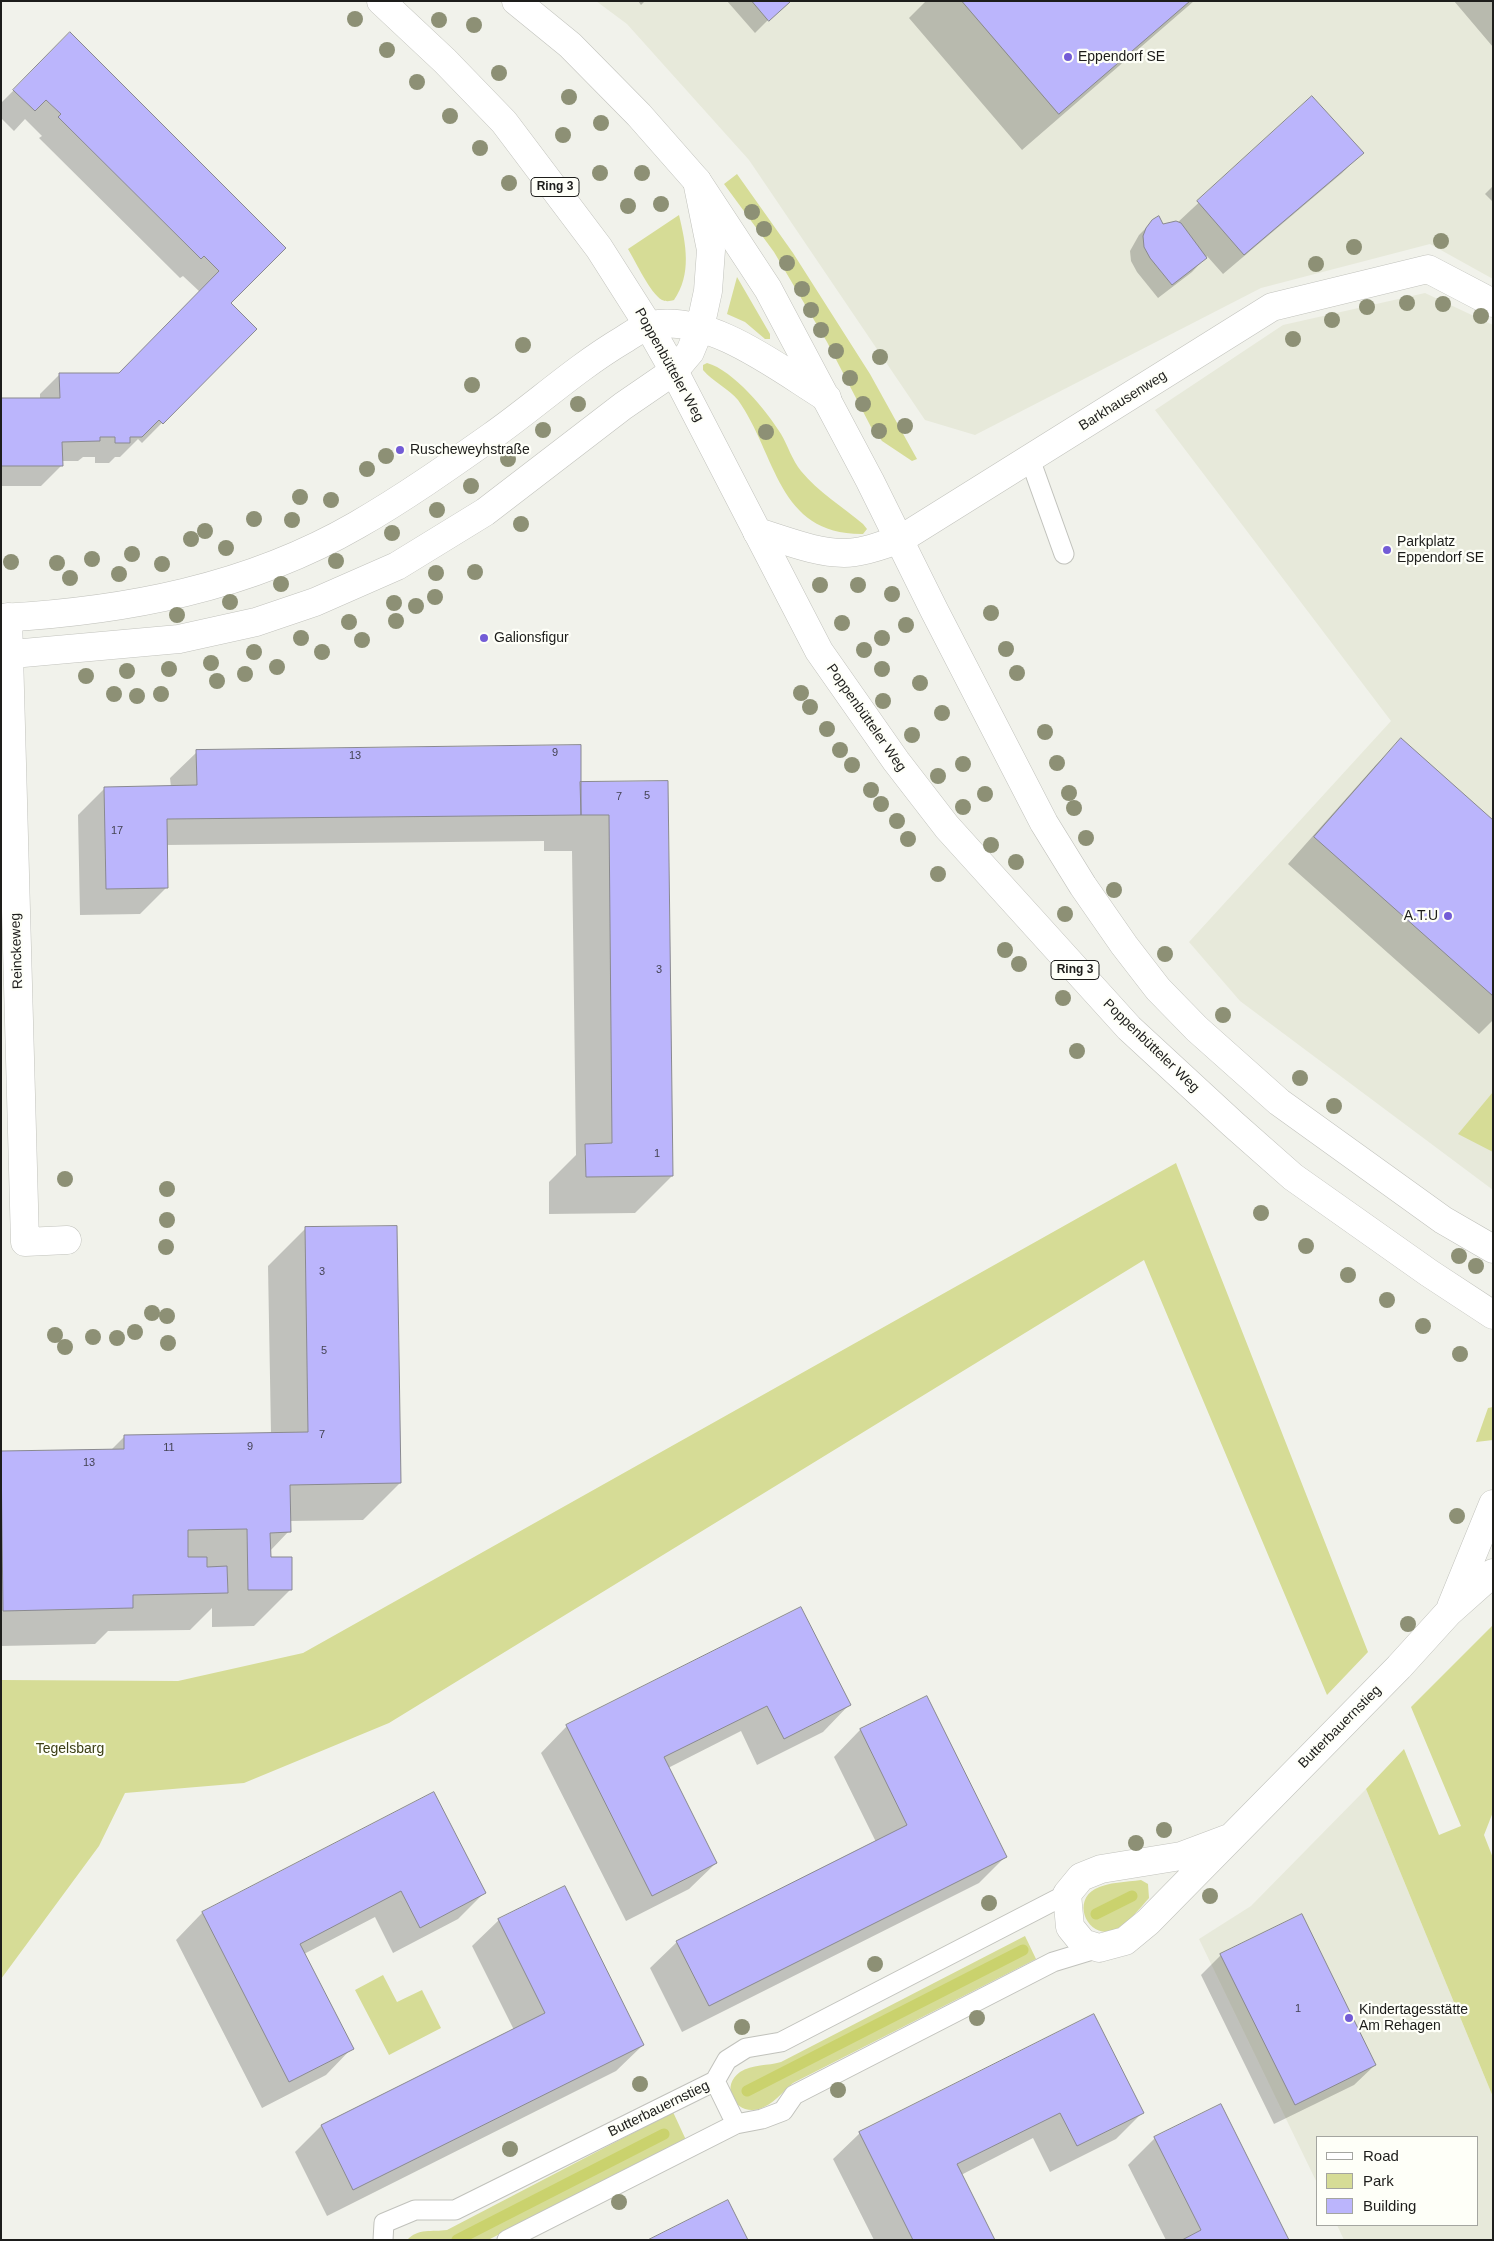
<!DOCTYPE html>
<html>
<head>
<meta charset="utf-8">
<style>
	body { margin:0 }
	#map { position:relative; width:1494px; height:2241px; overflow:hidden; background:#f1f2eb; font-family:Helvetica,sans-serif }
	canvas { display:block }
	.frame { position:absolute; inset:0; border:2px solid #1d1d1b; pointer-events:none }
	.legend { position:absolute; left:1316px; top:2136px; width:162px; height:90px; box-sizing:border-box; background:#fefff8; border:1px solid #a4a5a0; margin:0; padding:6px 9px; list-style:none; font-size:15px; color:#1d1d1b }
	.legend li { display:flex; align-items:center; gap:10px; height:25px }
	.legend b { width:25px; border:1px solid #a4a5a0 }
</style>
</head>
<body>
<div id="map">
<canvas width="1494" height="2241"></canvas>
<div class="frame"></div>
<ul class="legend">
<li><b style="height:6px;background:#fff"></b>Road</li>
<li><b style="height:14px;background:#d6dc96"></b>Park</li>
<li><b style="height:14px;background:#bbb5fc"></b>Building</li>
</ul>
</div>
<script>
const ctx = document.querySelector('canvas').getContext('2d');
ctx.lineJoin = 'round';
function fillPath(path, color) { ctx.fillStyle = color; ctx.fill(path, 'evenodd'); }
function strokePath(path, color, width, dash) { ctx.strokeStyle = color; ctx.lineWidth = width; ctx.lineCap = dash ? 'butt' : 'round'; ctx.setLineDash(dash || []); ctx.stroke(path); }
function write(font, color, halo, rows, align = 'center') {
  ctx.font = font + ' Helvetica,sans-serif'; ctx.lineWidth = 4.5; ctx.setLineDash([]); ctx.textBaseline = 'middle'; ctx.strokeStyle = halo; ctx.fillStyle = color; for (const [text, x, y, turn = 0] of rows) {
    ctx.save(); ctx.translate(x, y); ctx.rotate((+turn || 0) * Math.PI / 180); ctx.textAlign = isNaN(turn) ? turn : align; if (halo) ctx.strokeText(text, 0, 0); ctx.fillText(text, 0, 0); ctx.restore();
  }
}
fillPath(new Path2D(`
	M596,1H1493V279L1430,244L1261,288L975,435L925,420L749,160L627,24Z
	M1425,293L1493,325V1190L1240,1001L1189,942L1391,721L1155,410L1283,325Z
	M1366,1789L1493,2097V2240H1344L1337,2225H1478V2137H1318V2185L1199,1939L1251,1906Z`), '#e7e9da');
fillPath(new Path2D(`
	M737,174L793,253L870,374L917,459L912,461L882,441L871,427L827,342L774,252L724,184Z
	M679,215C686,244 692,274 674,300C670,301 667,302 662,300C650,293 636,262 628,249Z
	M737,277L770,334V339H765L745,322L727,314Z
	M707,363C733,370 767,411 781,434C788,446 792,460 801,471C818,492 843,507 863,524L867,529L863,534C777,535 777,455 738,400C728,388 713,382 703,370V365Z
	M1493,1092V1152L1458,1134Z
	M1176,1163L1368,1652L1327,1695L1144,1260L389,1723L244,1783L125,1793L99,1846L1,1979V1680L178,1681L303,1653Z
	M1493,1407V1440L1476,1442L1488,1408Z
	M1493,1625V1812L1484,1835L1493,1858V2097L1366,1789L1404,1749L1439,1835L1461,1826L1411,1707Z
	M1141,1880L1148,1884L1149,1898C1139,1909 1129,1923 1115,1930C1090,1941 1070,1903 1095,1889C1108,1882 1127,1882 1141,1880Z
	M1025,1936L1036,1959L793,2083C782,2092 773,2105 759,2109C736,2116 719,2087 740,2072C752,2064 768,2066 781,2062Z
	M383,1975L397,2002L422,1990L441,2028L389,2055L355,1990Z
	M673,2112L686,2140L488,2240H407C418,2228 432,2232 447,2230Z`), '#d6dc96');
fillPath(new Path2D(`
	M638,1H645L641,5Z
	M727,1H787L755,33Z
	M926,1H1194L1022,150L909,18Z
	M1454,1H1493V47Z
	M70,34L284,248L229,303L255,329L142,443L138,439L120,457H115L109,463H95V457H83L78,461H61V466L41,486H1V400L40,399V394L60,374H119L200,292L183,276L180,278L39,138L42,136L25,119L14,131L1,118V103Z
	M1312,97L1362,153L1342,173L1223,274L1207,256L1192,272L1158,298L1137,272L1131,261L1130,251L1139,235L1153,221L1162,226L1177,223Z
	M1493,186V202L1485,194Z
	M1401,740L1493,822V1020L1479,1034L1288,864L1375,766Z
	M197,752L579,783L667,782L672,1176L635,1213L549,1214V1182L576,1155L572,851H544V841L166,845V888L140,914L80,915L78,815L105,788L171,787L170,778Z
	M305,1229L400,1483L363,1520L289,1521V1531L270,1551V1559L291,1589L254,1626L212,1627V1608L190,1630L108,1631L95,1644L1,1646V1452L110,1451L125,1436L271,1434L268,1266Z
	M800,1608L849,1705L823,1732L757,1765L741,1731L668,1768L716,1863L689,1889L626,1921L541,1753L567,1726Z
	M926,1697L1006,1856L979,1883L682,2032L650,1968L677,1942L876,1842L834,1757L860,1730Z
	M433,1794L484,1893L458,1919L393,1953L375,1917L304,1954L352,2048L326,2075L262,2108L176,1940L202,1913Z
	M499,1920L643,2045L616,2071L327,2216L295,2152L321,2126L514,2030L472,1946Z
	M1221,1955L1375,2065L1354,2085L1274,2124L1201,1975Z
	M1093,2015L1142,2113L1116,2139L1050,2172L1033,2138L961,2175L993,2240H874L833,2159L860,2133Z
	M1155,2138L1288,2240H1166L1128,2165Z`), '#0003');
strokePath(new Path2D(`
	M1096,1914L1132,1896
	M747,2091L1023,1950
	M457,2240L664,2134`), '#cad26d', 11);
const building = new Path2D(`
	M752,1H789L790,2L769,21Z
	M962,1H1190L1059,114Z
	M70,32L286,248L231,303L257,329L163,424L159,420L142,437H130V443H115V437H100V441L62,442L63,466H1V398H60L59,373H119L219,271L204,256L201,259L58,117L61,114L46,100L35,111L13,90Z
	M1312,96L1364,153L1244,255L1197,201Z
	M1159,216L1163,224L1176,221L1181,223L1207,258L1172,285L1150,258L1144,247L1143,236L1146,228L1152,220Z
	M1401,738L1493,820V996L1314,837Z
	M581,745V815L167,819L168,888L106,889L104,787L197,785L196,750Z
	M668,781L673,1176L586,1177L585,1144L612,1143L609,815H581L580,782Z
	M397,1226L401,1483L290,1485L291,1532L270,1533L271,1557H292V1590H248L247,1529L188,1530V1557H207V1567L227,1566L228,1593L133,1595V1608L3,1611L1,1451L124,1449V1435L308,1432L305,1227Z
	M801,1607L851,1705L784,1739L767,1706L664,1757L717,1863L652,1896L566,1725Z
	M927,1696L1007,1857L709,2006L676,1941L907,1825L860,1729Z
	M434,1792L486,1893L420,1928L401,1891L300,1944L354,2049L289,2082L202,1912Z
	M565,1886L644,2045L353,2190L321,2125L545,2013L498,1919Z
	M1302,1914L1376,2065L1295,2105L1220,1954Z
	M1094,2014L1144,2113L1077,2146L1060,2113L957,2164L995,2240H913L859,2132Z
	M1221,2104L1289,2240H1182L1201,2230L1154,2137Z
	M728,2200L748,2240H648Z`);
fillPath(building, '#bbb5fc');
strokePath(building, '#89898f', 1);
const service = new Path2D(`
	M1030,459L1064,554
	M715,2081L736,2124
	M383,2240L384,2223L415,2210H455L715,2081L727,2060L746,2048L781,2042L1067,1894
	M507,2240L736,2124L762,2119L783,2111L794,2095L1053,1962L1099,1948`);
const minor = new Path2D(`
	M757,532C785,540 815,553 844,553C863,553 882,545 901,539L1272,307L1428,269L1493,303
	M8,617L25,1242L67,1240
	M1451,1607L1493,1504
	M1229,1838L1181,1856L1101,1869L1081,1877L1067,1894L1070,1927L1083,1943L1099,1948L1125,1941L1148,1922L1399,1667L1448,1613L1493,1573`);
const tertiary = new Path2D(`
	M1,618C125,611 248,588 357,525C404,498 448,467 492,436C536,405 576,368 623,340C631,335 642,327 651,325C711,314 778,368 827,398
	M1,655L179,639L256,622L315,602L397,566L485,512L623,406L674,371L690,352L700,328L708,291L711,250L697,181`);
const primary = new Path2D(`
	M381,1L445,61L504,122L599,248L648,325L674,371L819,651L896,761L947,827L1129,1028L1233,1124L1293,1177L1429,1273L1493,1315
	M516,1L570,45L639,115L697,181L768,289L870,481L934,610L1044,823L1083,886L1124,945L1158,989L1197,1029L1279,1102L1443,1220L1493,1249`);
strokePath(service, '#c1c2bc', 21);
strokePath(minor, '#c1c2bc', 29);
strokePath(tertiary, '#c1c2bc', 29);
strokePath(primary, '#c1c2bc', 29);
strokePath(service, '#fff', 19);
strokePath(minor, '#fff', 28);
strokePath(tertiary, '#fff', 28);
strokePath(primary, '#fff', 28);
ctx.fillStyle = '#8d9075';
for (const [x, y] of [
	[355,19],
	[439,20],
	[474,25],
	[387,50],
	[499,73],
	[417,82],
	[569,97],
	[450,116],
	[601,123],
	[563,135],
	[480,148],
	[600,173],
	[642,173],
	[509,183],
	[661,204],
	[628,206],
	[752,212],
	[764,229],
	[1441,241],
	[1354,247],
	[787,263],
	[1316,264],
	[802,289],
	[1407,303],
	[1443,304],
	[1367,307],
	[811,310],
	[1481,316],
	[1332,320],
	[821,330],
	[1293,339],
	[523,345],
	[836,351],
	[880,357],
	[850,378],
	[472,385],
	[578,404],
	[863,404],
	[905,426],
	[543,430],
	[879,431],
	[766,432],
	[386,456],
	[508,459],
	[367,469],
	[471,486],
	[300,497],
	[331,500],
	[437,510],
	[254,519],
	[292,520],
	[521,524],
	[205,531],
	[392,533],
	[191,539],
	[226,548],
	[132,554],
	[92,559],
	[336,561],
	[11,562],
	[57,563],
	[162,564],
	[475,572],
	[436,573],
	[119,574],
	[70,578],
	[281,584],
	[820,585],
	[858,585],
	[892,594],
	[435,597],
	[230,602],
	[394,603],
	[416,606],
	[991,613],
	[177,615],
	[396,621],
	[349,622],
	[842,623],
	[906,625],
	[301,638],
	[882,638],
	[362,640],
	[1006,649],
	[864,650],
	[254,652],
	[322,652],
	[211,663],
	[277,667],
	[169,669],
	[882,669],
	[127,671],
	[1017,673],
	[245,674],
	[86,676],
	[217,681],
	[920,683],
	[801,693],
	[114,694],
	[161,694],
	[137,696],
	[883,701],
	[810,707],
	[942,713],
	[827,729],
	[1045,732],
	[912,735],
	[840,750],
	[1057,763],
	[963,764],
	[852,765],
	[938,776],
	[871,790],
	[1069,793],
	[985,794],
	[881,804],
	[963,807],
	[1074,808],
	[897,821],
	[1086,838],
	[908,839],
	[991,845],
	[1016,862],
	[938,874],
	[1114,890],
	[1065,914],
	[1005,950],
	[1165,954],
	[1019,964],
	[1063,998],
	[1223,1015],
	[1077,1051],
	[1300,1078],
	[1334,1106],
	[65,1179],
	[167,1189],
	[1261,1213],
	[167,1220],
	[1306,1246],
	[166,1247],
	[1459,1256],
	[1476,1266],
	[1348,1275],
	[1387,1300],
	[152,1313],
	[167,1316],
	[1423,1326],
	[135,1332],
	[55,1335],
	[93,1337],
	[117,1338],
	[168,1343],
	[65,1347],
	[1460,1354],
	[1457,1516],
	[1408,1624],
	[1164,1830],
	[1136,1843],
	[1210,1896],
	[989,1903],
	[875,1964],
	[977,2018],
	[742,2027],
	[640,2084],
	[838,2090],
	[510,2149],
	[619,2202]
]) { ctx.beginPath(); ctx.arc(x, y, 8, 0, 2 * Math.PI); ctx.fill(); }
for (const [x, y, r, color] of [
	[1068,57,5,"#735cd6"],
	[400,450,5,"#735cd6"],
	[1387,550,5,"#735cd6"],
	[484,638,5,"#735cd6"],
	[1448,916,5,"#735cd6"],
	[1349,2018,5,"#735cd6"]
]) { const dot = new Path2D(); dot.arc(x, y, r, 0, 2 * Math.PI); ctx.fillStyle = color; ctx.fill(dot); strokePath(dot, '#fefff8', 2); }
write('11px', '#444353', null, [
	["9",555,753],
	["13",355,756],
	["5",647,796],
	["7",619,797],
	["17",117,831],
	["3",659,970],
	["1",657,1154],
	["3",322,1272],
	["5",324,1351],
	["7",322,1435],
	["9",250,1447],
	["11",169,1448],
	["13",89,1463],
	["1",1298,2009]
]);
for (const [x, y, w] of [
	[555,187,48],
	[1075,970,48]
]) { const box = new Path2D(); box.roundRect(x - w / 2, y - 9.5, w, 19, 4); ctx.fillStyle = '#fefff8'; ctx.fill(box); strokePath(box, '#1d1d1b', 1); }
write('bold 12px', '#1d1d1b', null, [
	["Ring 3",555,187],
	["Ring 3",1075,970]
]);
write('14px', '#1d1d1b', '#fefff8', [
	["Eppendorf SE",1078,57],
	["Ruscheweyhstraße",410,450],
	["Parkplatz",1397,542],
	["Eppendorf SE",1397,558],
	["Galionsfigur",494,638],
	["A.T.U",1438,916,"right"],
	["Kindertagesstätte",1359,2010],
	["Am Rehagen",1359,2026]
], 'left');
write('14px', '#1d1d1b', '#fefff8', [
	["Poppenbütteler Weg",669,365,61],
	["Barkhausenweg",1123,401,-32],
	["Poppenbütteler Weg",866,718,55],
	["Reinckeweg",17,951,-92],
	["Poppenbütteler Weg",1151,1046,44],
	["Butterbauernstieg",1340,1727,-45],
	["Butterbauernstieg",659,2109,-26]
]);
write('14px', '#3c3f15', '#fefff8', [
	["Tegelsbarg",70,1749]
]);
</script>
</body>
</html>
